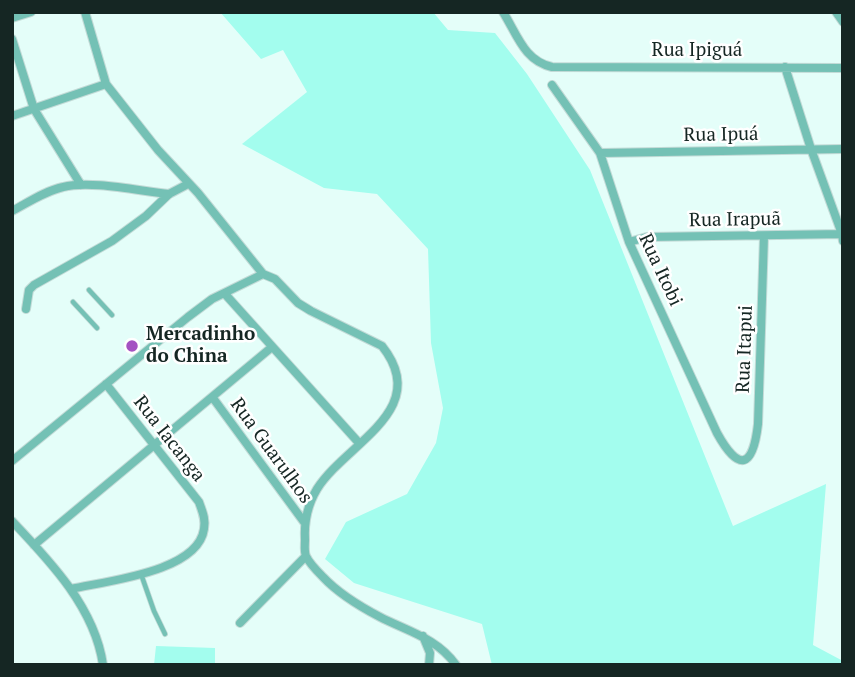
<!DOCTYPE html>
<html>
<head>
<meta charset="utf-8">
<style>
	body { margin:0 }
	#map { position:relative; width:855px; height:677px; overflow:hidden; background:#e4fef9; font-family:"PT Serif",serif }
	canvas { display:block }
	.frame { position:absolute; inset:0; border:14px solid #152623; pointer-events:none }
</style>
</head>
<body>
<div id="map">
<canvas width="855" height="677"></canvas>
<div class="frame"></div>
</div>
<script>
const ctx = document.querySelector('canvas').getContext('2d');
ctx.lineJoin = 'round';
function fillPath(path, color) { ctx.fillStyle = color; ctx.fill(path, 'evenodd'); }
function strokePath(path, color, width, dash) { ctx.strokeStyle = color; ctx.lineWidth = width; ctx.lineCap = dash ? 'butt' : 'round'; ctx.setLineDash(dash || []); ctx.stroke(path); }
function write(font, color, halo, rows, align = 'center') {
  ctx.font = font + ' "PT Serif",serif'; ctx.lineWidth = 5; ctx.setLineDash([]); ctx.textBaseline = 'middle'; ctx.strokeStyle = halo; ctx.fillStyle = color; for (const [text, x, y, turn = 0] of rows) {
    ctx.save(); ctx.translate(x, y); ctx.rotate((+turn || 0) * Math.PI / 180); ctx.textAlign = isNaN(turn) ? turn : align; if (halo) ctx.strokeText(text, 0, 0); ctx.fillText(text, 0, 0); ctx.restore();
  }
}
fillPath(new Path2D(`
	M220,12H433L448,30L495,33L527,74L590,170L733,526L826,484L813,645L843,661V665H492L482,624L354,583L325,559L346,522L407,494L436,443L443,408L431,343L428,249L377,194L324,188L242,144L307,92L283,50L261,59Z
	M156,646L215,648V665H154Z`), '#a3fdee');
const service = new Path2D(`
	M89,290L112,315
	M73,302L97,328
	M141,574L154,611L165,634`);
const minor = new Path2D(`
	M85,12L106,84L158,150L198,193L263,274L275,279L298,303L311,311L382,346C433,410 346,443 317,489C308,504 304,522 305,540C305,544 304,551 306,556C309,563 317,571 323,577C338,593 359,606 380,617C407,631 437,638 456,665
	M503,12C517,34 524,61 552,67L843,68
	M836,12L843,22
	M12,18L31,12
	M12,39L34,109L81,185
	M785,67L811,149L842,234L843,241
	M552,85L600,153L629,242L717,433C739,473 753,468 758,424L764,236
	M12,116L106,84
	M600,153L843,149
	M12,211C29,202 45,191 63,187C91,180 139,191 169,194
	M629,242L647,237L843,234
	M225,294L359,443
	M26,309L29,290L34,285L112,241L146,216L169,194L188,184
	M213,398L304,522
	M12,461L188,317L212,299L263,274
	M12,521C50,561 95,608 103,665
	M34,545L272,347
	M71,589C106,581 198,572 204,529C206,519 202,511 199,502L106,384
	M240,623L306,556
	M423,636L430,653L429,665`);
strokePath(service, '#c3dbd7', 6);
strokePath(minor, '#c3dbd7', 10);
strokePath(service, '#74c1b5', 4.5);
strokePath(minor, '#74c1b5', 8);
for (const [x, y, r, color] of [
	[132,346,7,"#a452c2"]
]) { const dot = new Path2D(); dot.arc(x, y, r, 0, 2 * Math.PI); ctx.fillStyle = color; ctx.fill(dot); strokePath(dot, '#fff', 2.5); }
write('19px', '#152623', '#fff', [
	["Rua Ipiguá",697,51],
	["Rua Ipuá",721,135,-1],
	["Rua Irapuã",735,220,-1],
	["Rua Itobi",660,270,65],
	["Rua Itapui",745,349,-88],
	["Rua Iacanga",169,439,52],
	["Rua Guarulhos",271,451,54]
]);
write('bold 19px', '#152623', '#fff', [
	["Mercadinho",146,335],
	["do China",146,357]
], 'left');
</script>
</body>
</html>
